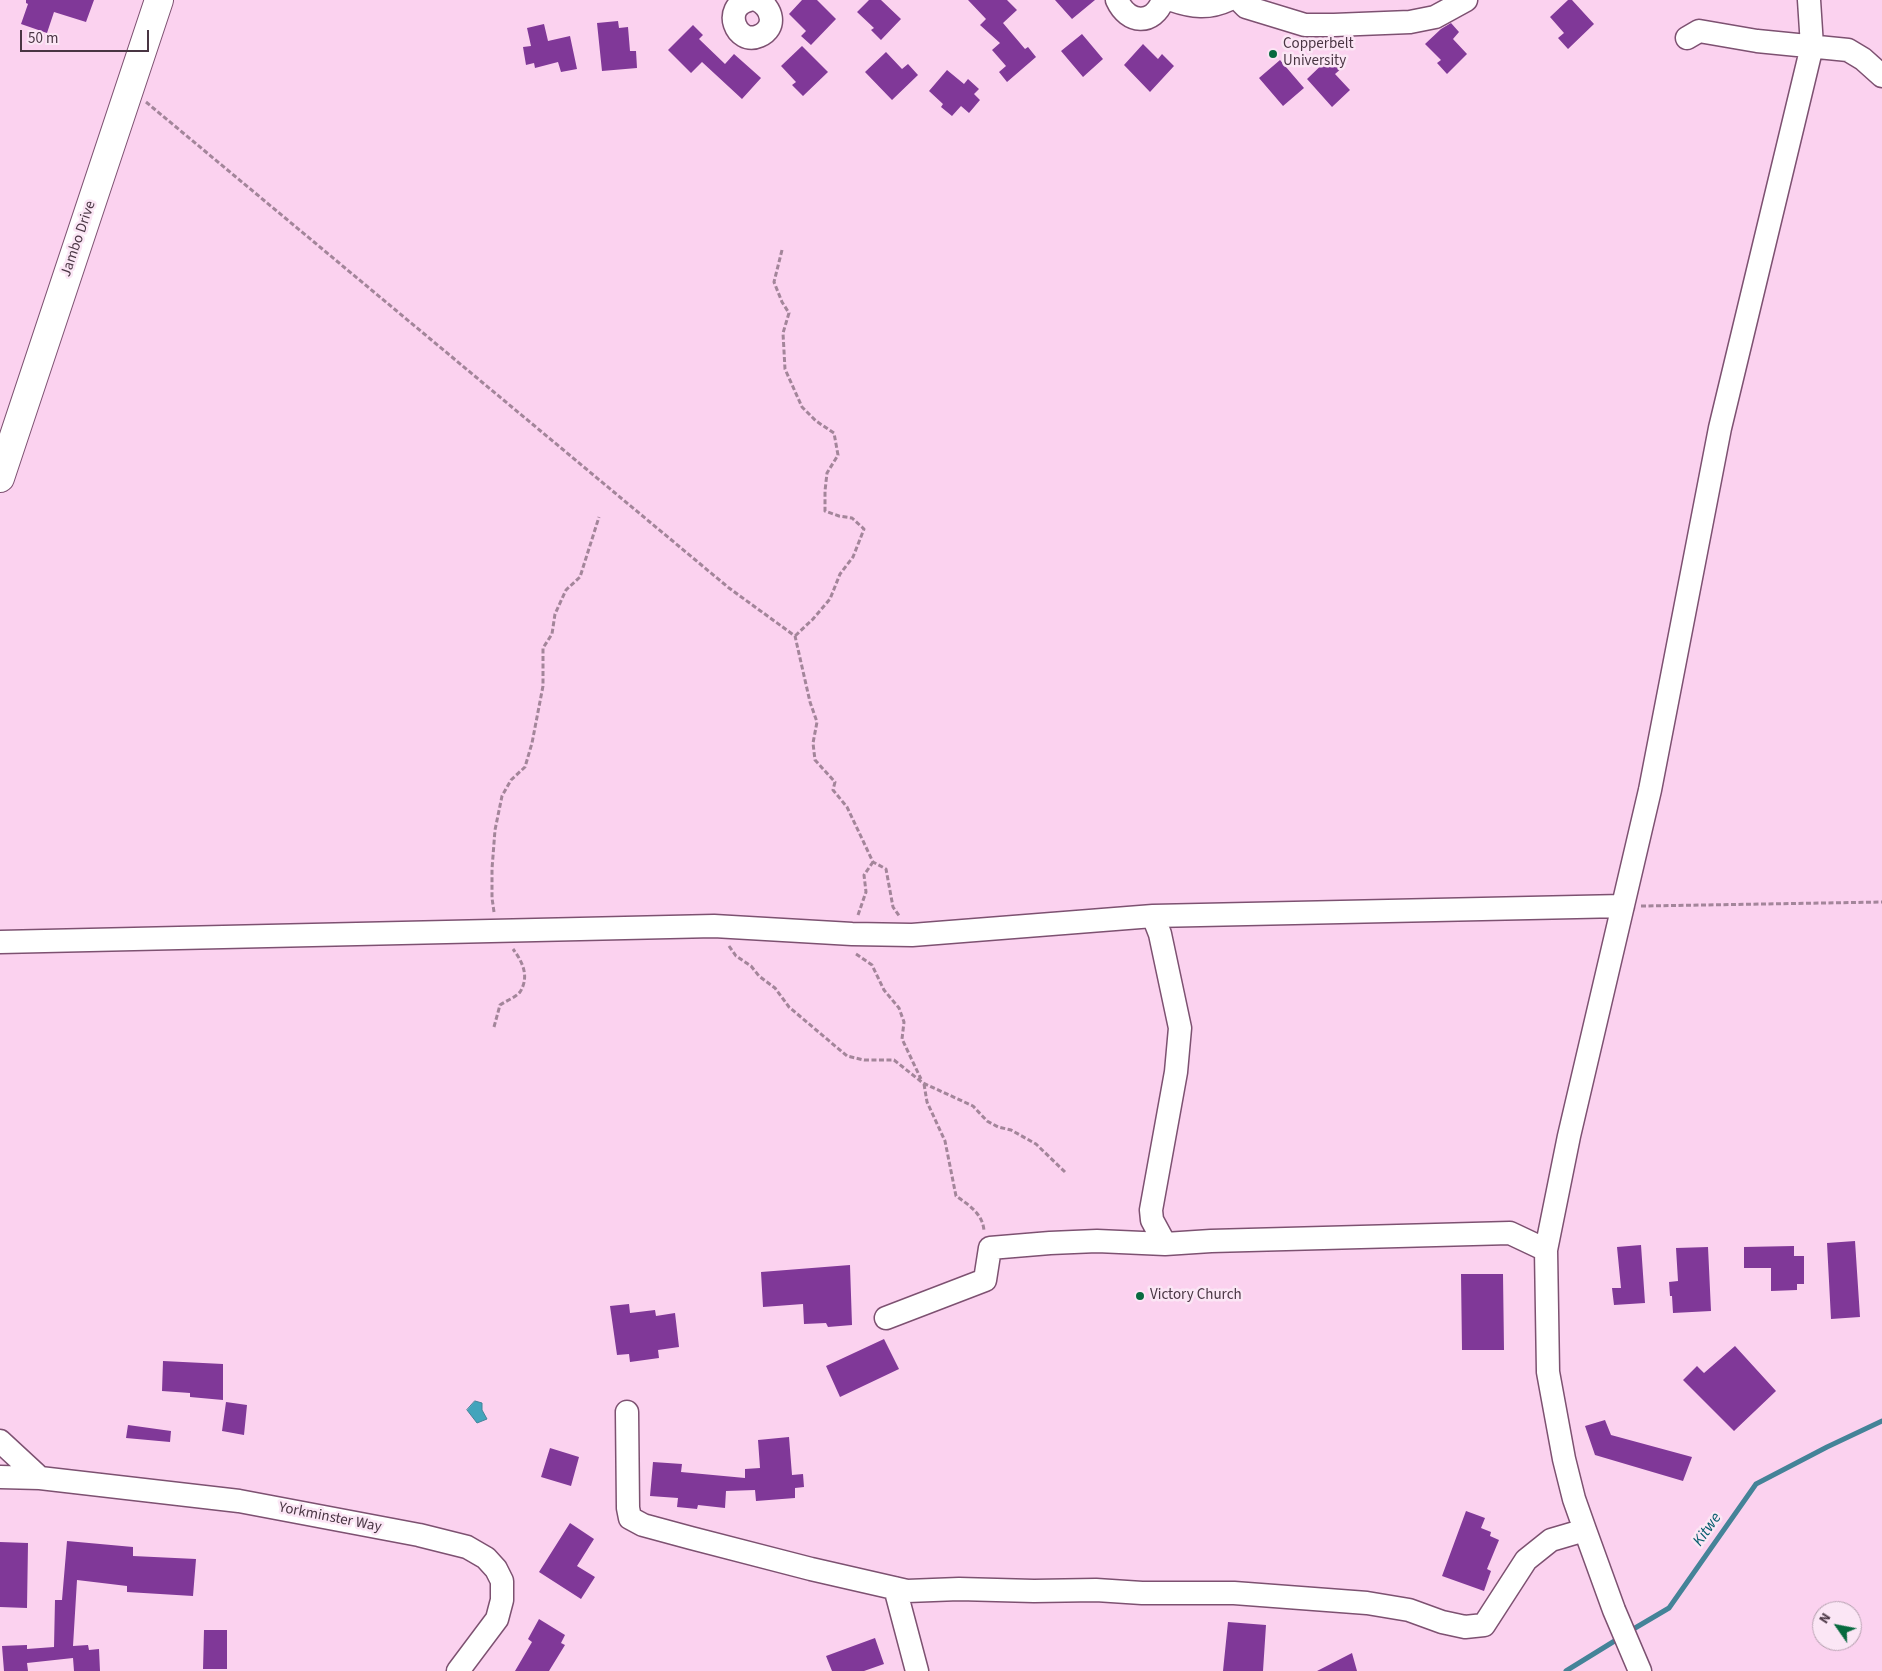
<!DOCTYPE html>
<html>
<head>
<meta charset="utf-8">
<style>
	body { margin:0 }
	#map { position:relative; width:1882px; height:1671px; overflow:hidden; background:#fbd2ef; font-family:"Source Sans 3",sans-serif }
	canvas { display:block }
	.north { position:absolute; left:1812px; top:1601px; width:50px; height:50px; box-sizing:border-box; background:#fbe6f5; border:1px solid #b49fae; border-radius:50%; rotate:303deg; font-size:14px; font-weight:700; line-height:20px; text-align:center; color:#493543 }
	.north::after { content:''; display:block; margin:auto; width:18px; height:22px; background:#086a3f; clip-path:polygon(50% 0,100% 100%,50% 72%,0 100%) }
	.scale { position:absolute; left:20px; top:30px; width:129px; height:22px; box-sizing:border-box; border:2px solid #493543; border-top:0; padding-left:6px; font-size:15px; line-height:18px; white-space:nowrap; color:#493543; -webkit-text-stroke:4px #fbe6f5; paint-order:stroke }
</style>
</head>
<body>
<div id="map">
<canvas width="1882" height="1671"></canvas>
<div class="north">N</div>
<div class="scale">50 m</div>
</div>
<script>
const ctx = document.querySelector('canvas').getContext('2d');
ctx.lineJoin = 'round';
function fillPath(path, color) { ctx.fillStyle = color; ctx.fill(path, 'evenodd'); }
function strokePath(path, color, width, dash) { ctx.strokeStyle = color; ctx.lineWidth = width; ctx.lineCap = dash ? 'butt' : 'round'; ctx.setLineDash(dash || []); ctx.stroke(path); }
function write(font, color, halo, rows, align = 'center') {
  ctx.font = font + ' "Source Sans 3",sans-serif'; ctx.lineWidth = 5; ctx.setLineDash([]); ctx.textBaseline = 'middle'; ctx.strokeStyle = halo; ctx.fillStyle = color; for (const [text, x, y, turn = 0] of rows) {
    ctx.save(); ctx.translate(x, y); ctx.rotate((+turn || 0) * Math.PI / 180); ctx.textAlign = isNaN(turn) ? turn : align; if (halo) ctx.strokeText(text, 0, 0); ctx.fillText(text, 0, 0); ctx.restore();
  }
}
const water = new Path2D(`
	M475,1401L482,1403V1410L487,1419L477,1423L467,1410Z`);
fillPath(water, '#42a4bc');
strokePath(water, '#448398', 1);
strokePath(new Path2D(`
	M1630,1631L1669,1608L1756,1484L1827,1447L1882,1421
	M1566,1671L1621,1637`), '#448398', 5);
fillPath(new Path2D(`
	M26,0H94L86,22L54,12L47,33L21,24L28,4L26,3Z
	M802,0H817L836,19L811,45L801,36L806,31L789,14Z
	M869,0H881L901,19L881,40L871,30L874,28L857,12Z
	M968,0H1007L1017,10L1003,23L1025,49L1028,47L1036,57L1007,82L999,72L1006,66L992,50L1000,43L980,25L986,19Z
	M1055,0H1095L1072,19Z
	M1568,0H1572L1594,24L1568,49L1558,38L1564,33L1550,17Z
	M618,21L619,28L628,27L630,51H636L637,68L602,71L597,23Z
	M1451,23L1459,32L1453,39L1467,54L1447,74L1437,63L1441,60L1425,44L1441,29Z
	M544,24L548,41L570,36L577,69L561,72L558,62L535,68L534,63L526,65L523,47L531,46L527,28Z
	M693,25L703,35L699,39L725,64L734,54L761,78L742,99L702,62L691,73L668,50Z
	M1082,34L1103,59L1083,77L1061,51Z
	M1143,44L1158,59L1162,54L1174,66L1150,92L1124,65Z
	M802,46L828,72L803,96L792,85L796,82L781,66Z
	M886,52L902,69L908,64L918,75L892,100L865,72Z
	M1331,56L1342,68L1335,74L1350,90L1332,107L1307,79Z
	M1280,60L1304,88L1283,106L1259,78Z
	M947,70L964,84L968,79L979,89L974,94L980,100L969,113L961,106L952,116L941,107L943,104L929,91Z
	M1855,1241L1860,1317L1831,1319L1827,1243Z
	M1641,1245L1645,1303L1614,1305L1612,1288H1621L1617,1247Z
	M1794,1246V1256H1804V1284H1797V1290L1771,1291V1268H1744V1247Z
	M1708,1247L1711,1311L1673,1313L1672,1296H1670L1669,1282L1678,1281L1676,1248Z
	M850,1265L852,1325L828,1327L826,1323L804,1324L803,1304L763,1307L761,1272Z
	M1461,1274H1503L1504,1350H1462Z
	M629,1304L630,1313L655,1310L656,1316L675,1313L679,1347L658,1350L659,1358L630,1362L629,1354L617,1355L610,1306Z
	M884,1339L899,1369L840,1397L826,1366Z
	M1735,1346L1776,1391L1734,1431L1683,1380L1697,1366L1704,1373Z
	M163,1361L223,1364V1400L190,1397V1393L162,1391Z
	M226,1402L247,1405L244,1435L222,1431Z
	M1605,1420L1611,1435L1692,1457L1683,1481L1595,1455L1585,1426Z
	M128,1425L171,1431L170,1442L126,1438Z
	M789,1437L792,1475L803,1474L804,1487L795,1488V1498L756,1501L755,1490L726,1491L725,1508L698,1505L697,1509L677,1507L678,1498L650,1496L653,1462L682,1464L681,1472L745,1478V1469L760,1468L758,1440Z
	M550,1448L579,1457L571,1486L541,1477Z
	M1466,1511L1485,1518L1481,1528L1491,1532L1490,1536L1499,1540L1487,1569L1491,1571L1484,1591L1442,1576Z
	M570,1523L594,1539L577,1566L595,1577L581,1599L539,1572Z
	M67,1541L133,1547V1556L196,1559L193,1596L127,1592V1586L77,1580L73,1646L88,1645L89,1650L99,1649L100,1671H74L73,1658L27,1663L28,1671H4L2,1646L27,1645V1649L54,1647L55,1600H62Z
	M0,1542L28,1543L27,1608L0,1607Z
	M539,1619L565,1635L561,1643L565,1645L549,1671H515L532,1642L528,1639Z
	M1228,1622L1266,1625L1263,1671H1223Z
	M204,1630H227V1669H203Z
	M875,1638L884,1664L864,1671H832L826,1656Z
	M1352,1653L1357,1671H1317Z`), '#803898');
const minor = new Path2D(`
	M749,0C721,7 736,46 759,36C778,28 772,7 757,0
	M1117,0C1128,24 1153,26 1163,0
	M1172,0C1192,7 1209,9 1228,0
	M1239,0L1246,7L1305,25H1334L1410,22L1435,17L1466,0
	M1687,38L1699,31L1757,41L1848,50L1863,59L1882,76
	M1153,916L1160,934L1180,1028L1176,1072L1151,1210L1152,1220L1165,1244
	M0,942L714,926L852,934L912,935L1153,916L1623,906
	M886,1318L985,1280L990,1248L1050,1243L1097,1241L1165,1244L1211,1241L1510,1233L1546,1250
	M627,1412L628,1508L630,1518L643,1525L691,1538L811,1569L907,1591L959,1589L1034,1591L1096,1590L1142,1593H1234L1367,1603L1409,1610L1442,1622L1465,1627L1484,1625L1526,1560L1551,1540L1585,1530
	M0,1441L40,1478
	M0,1477L40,1478L239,1501L419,1535L467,1547L486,1558L496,1569L502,1581V1600L497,1619L458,1671
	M895,1588L917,1671
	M1640,1671L1614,1610L1585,1530L1574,1499L1564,1459L1548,1372L1546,1250L1569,1136L1650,790L1720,428L1812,46L1809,0`);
const major = new Path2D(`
	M0,478L159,0`);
strokePath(minor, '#7d5171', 25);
strokePath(major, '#7d5171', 30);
strokePath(new Path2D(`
	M146,102L729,588L795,636L810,702L817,722L813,743L815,760L835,782L833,790L847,807L873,862L886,869L893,907L900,917
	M782,250L774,282L782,302L789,313L783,333L785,369L802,407L816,421L834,433L838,455L827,473L825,491V511L839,516L852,518L864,529L853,557L840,574L830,599L813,619L795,636
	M1641,906L1882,902
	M494,912L492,898V869L495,830L502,796L511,780L525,767L532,743L543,686V648L552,634L555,614L566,590L580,577L599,517
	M858,915L866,892L864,875L873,862
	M729,946L736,956L751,966L759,976L775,988L789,1007L847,1056L864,1060H894L923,1083L973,1106L987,1121L998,1127L1011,1130L1036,1144L1065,1172
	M856,954L872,965L884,990L899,1008L904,1022L902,1039L921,1079
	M494,1027L500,1005C506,1001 516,997 520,992C530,976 522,961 513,949
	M924,1084L927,1102L945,1141L956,1196C969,1205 983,1214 984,1231`), '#a3859a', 3, [5, 2.5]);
strokePath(minor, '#fff', 22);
strokePath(major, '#fff', 28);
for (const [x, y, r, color] of [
	[1273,54,5,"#086a3f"],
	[1140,1296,5,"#086a3f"]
]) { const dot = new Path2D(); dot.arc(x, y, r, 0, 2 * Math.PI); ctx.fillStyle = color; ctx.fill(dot); strokePath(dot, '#fbe6f5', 2); }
write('15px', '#493543', '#fbe6f5', [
	["Copperbelt",1283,45],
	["University",1283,62],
	["Victory Church",1150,1296]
], 'left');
write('15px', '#493543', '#fbe6f5', [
	["Jambo Drive",79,239,-71],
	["Yorkminster Way",330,1518,11]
]);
write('italic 16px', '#075d6e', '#fbe6f5', [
	["Kitwe",1708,1530,-55]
]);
</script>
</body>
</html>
